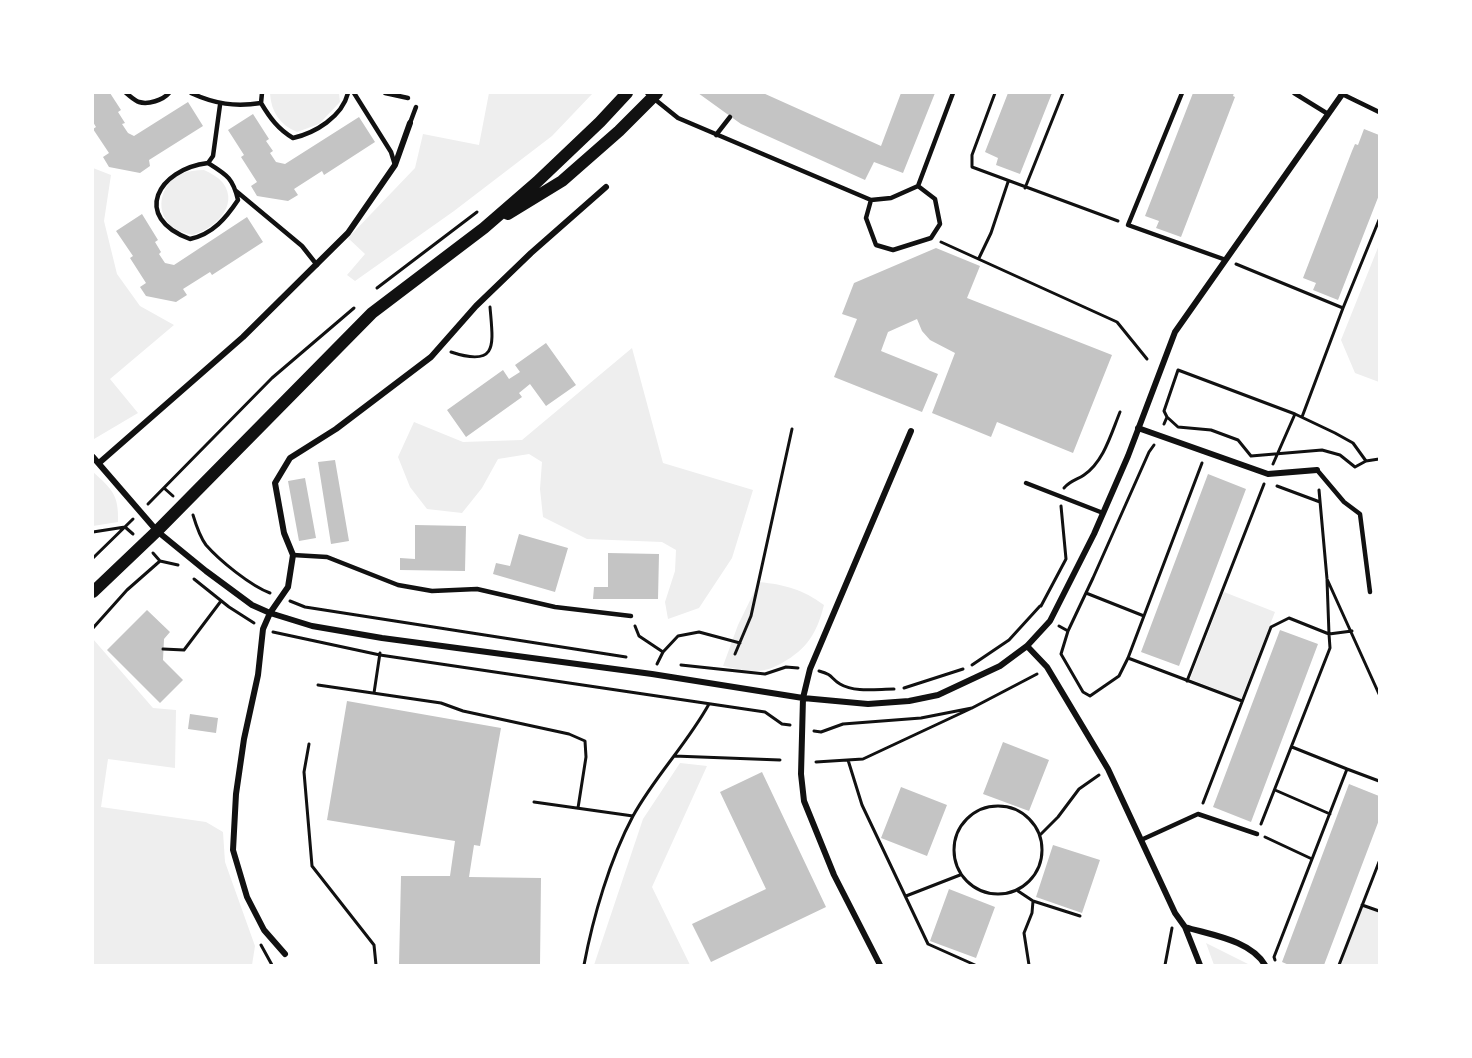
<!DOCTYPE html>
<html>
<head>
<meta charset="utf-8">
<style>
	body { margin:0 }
	#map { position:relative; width:1472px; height:1058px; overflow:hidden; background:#fff; font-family:"Space Grotesk",sans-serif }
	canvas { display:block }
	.frame { position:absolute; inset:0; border:94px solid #fff; pointer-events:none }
</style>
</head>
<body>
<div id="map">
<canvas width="1472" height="1058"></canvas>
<div class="frame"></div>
</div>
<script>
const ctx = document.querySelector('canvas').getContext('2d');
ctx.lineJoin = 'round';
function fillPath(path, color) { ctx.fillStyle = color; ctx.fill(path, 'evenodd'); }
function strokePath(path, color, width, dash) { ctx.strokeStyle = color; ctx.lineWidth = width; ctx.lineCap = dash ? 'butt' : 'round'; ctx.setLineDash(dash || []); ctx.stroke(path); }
fillPath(new Path2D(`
	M270,93H339L340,102L319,124L297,132C280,125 271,112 270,93Z
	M489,93H593L552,136L454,211L355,281L347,275L365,254L348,238L415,168L423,134L479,145Z
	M93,168L111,175L104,221L117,274L140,306L174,325L110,379L138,413L94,439Z
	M204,170C211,173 218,177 223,183C240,206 213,230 192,235C187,233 179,232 174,228C154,214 159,185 181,174C188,171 196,170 204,170Z
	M1379,245V382L1355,373L1341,340Z
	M632,348L663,463L753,490L732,558L699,608L668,619L665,602L675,571L676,550L662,542L587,539L543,517L540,489L542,462L529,454L498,459L482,488L462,513L427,509L410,487L398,457L414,422L463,442L522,440Z
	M93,472C112,489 119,495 118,522L93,526Z
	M759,582C786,585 802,589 824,605C817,633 807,649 782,663C773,668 765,671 755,671C745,671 733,668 723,666L738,625Z
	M1224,592L1275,612L1241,699L1190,679Z
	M93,639L153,708L176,710L175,768L108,759L101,807L206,822L223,832L225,862L255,946L252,965H93Z
	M680,763L707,766L652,887L690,965H594L643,819Z
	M1362,905L1379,911V965H1339Z
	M1206,943L1250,965H1214Z`), '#eee');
fillPath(new Path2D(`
	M93,93H110L121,110L118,112L125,123L122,124L128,133L134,136L188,102L203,126L149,160L150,166L140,173L109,167L103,157L109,153L93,129L96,127L93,122Z
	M698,93H763L881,146L901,93H935L903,173L874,162L865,180L741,124Z
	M1008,93H1052L1020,174L996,165L998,158L985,152Z
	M1193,93H1234L1233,96L1235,97L1181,237L1156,228L1159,221L1145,216Z
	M253,114L269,139L266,141L273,151L270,153L276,162L285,164L359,117L375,142L324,175L322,171L294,189L298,195L288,201L257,196L251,186L257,182L241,157L244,155L228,130Z
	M1364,129L1379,135V195L1338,300L1313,290L1316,283L1303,278L1352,151L1355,144L1358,145Z
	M142,214L158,240L155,242L161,252L159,254L165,263L174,265L247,217L263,242L212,275L210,272L183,289L187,295L176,302L146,296L140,287L146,283L130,258L133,256L116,231Z
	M936,248L980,266L967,298L1112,355L1073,453L997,422L991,437L932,413L955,353L930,340L922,331L917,319L888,332L881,351L938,374L922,412L834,377L857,319L842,314L854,283Z
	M546,343L576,385L546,406L530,384L519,393L522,397L466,437L447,410L503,370L509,379L520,372L515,365Z
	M335,460L349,541L331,544L318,462Z
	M1208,474L1246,489L1179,666L1141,652Z
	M305,478L316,538L299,541L288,481Z
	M415,525L466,526L465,571L400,570V558L415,559Z
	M519,534L568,548L555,592L493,574L496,563L510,566Z
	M608,553L659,554L658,599H593L594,587H608Z
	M147,610L170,632L164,639L163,660L183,680L160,703L107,650Z
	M1280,630L1318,644L1251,822L1213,807Z
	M347,701L501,728L480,846L474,845L469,877L541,878L540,965H399L401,876H450L455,841L327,820Z
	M190,714L218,718L216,733L188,729Z
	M1003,742L1049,760L1029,811L983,794Z
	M762,772L826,907L711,962L692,924L766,889L720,792Z
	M1349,784L1379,796V820L1324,965H1289L1282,962Z
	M901,787L947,805L927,856L881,838Z
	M1053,845L1100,860L1082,913L1036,897Z
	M949,889L995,907L976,958L930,941Z`), '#c4c4c4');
strokePath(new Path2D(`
	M995,93L972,155V167L1118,221
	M1025,188L1063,93
	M941,242L1117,322L1147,359
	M979,258L991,233L1008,182
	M1236,264L1343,308
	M377,288L477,212
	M451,352C499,368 493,344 490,307
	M1167,417L1178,427L1211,430L1238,440L1251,456L1322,450L1340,455L1355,467L1366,461
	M1302,417L1343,308L1379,220
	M1164,424L1167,417L1164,411L1178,370L1295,414L1335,433L1353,443L1366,461L1379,459
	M1273,464L1295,414
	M1277,486L1320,502
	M164,488L173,496
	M1064,488C1071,480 1077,480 1084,475C1104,461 1111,434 1120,412
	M1319,490L1327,579L1379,694
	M148,504L272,378L354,308
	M193,515C196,525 200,537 206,545C220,561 251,586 270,593
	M93,532L125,527L133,534
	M153,553L160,561L178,565
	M93,558L133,519
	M194,579L229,607L254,623
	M1327,580L1329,634L1352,631
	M1086,593L1144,616
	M290,601L305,607L626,657
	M1041,606L1066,559L1061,506
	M635,626L639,636L663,652
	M1059,626L1068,631L1061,654L1083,692L1090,696L1119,676L1128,658L1202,463
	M93,628L127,590L160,561
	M1068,631L1093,578L1149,452L1154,445
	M273,632L380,655L765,712L782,724L790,725
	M163,649L184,650L221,601
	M735,654L751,616L792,429
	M1128,658L1242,701
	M657,664L663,652L678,636L699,632L740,643
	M681,665L765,674L786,667L798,668
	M972,665L1009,640L1040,606
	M819,671C834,675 830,678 840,684C855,693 877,689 894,689
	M1187,681L1264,484
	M318,685L441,703L463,711L569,734L585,741L586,757L578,808
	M904,688L963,669
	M374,693L380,653
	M814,731L821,732L843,724L921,718L972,708
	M309,744L304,772L312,866L374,945L376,965
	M1292,747L1347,769
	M674,756L780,760
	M848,760L862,805L928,944L975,965
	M816,762L863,759L972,708L1037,674
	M1275,790L1330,814
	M534,802L633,816
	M1203,803L1271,627L1289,618L1329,634L1330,648L1261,824
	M954 850a44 44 0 1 1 88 0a44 44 0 1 1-88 0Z
	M1040,835L1058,817L1079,789L1099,775
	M1265,837L1312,859
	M1018,891L1033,901L1032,913L1024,933L1029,965
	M906,896L960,875
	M1033,901L1080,916
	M1362,905L1379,911
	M261,945L272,965
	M1275,960L1274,957L1347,769L1379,781
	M584,965C593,917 610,859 633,816C655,776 687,744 709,704
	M1165,965L1172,928
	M1339,965L1379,862`), '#111', 3);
strokePath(new Path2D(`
	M126,93C130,96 135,101 139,102C148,105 163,100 169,93
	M191,93C215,104 235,107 261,103
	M262,93L261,103C270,118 278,129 293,138C315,133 342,117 348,93
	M354,93L391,152L395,165
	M385,93L408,98
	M647,93L678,118L871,200L891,198L918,186
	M1182,93L1128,225L1226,260
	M1294,93L1328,114
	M1342,94L1379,112
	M410,123L416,107
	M716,135L730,117
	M208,163C227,175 233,178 238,200C226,218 213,234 190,239C131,217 158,169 208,163Z
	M208,163L213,156L220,105
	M918,186L953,93
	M236,191L302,246L317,265
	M871,200L866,218L876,245L893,250L931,238L940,224L935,199L918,186
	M1317,470L1344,502L1360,514L1370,592
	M1026,483L1103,513
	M293,555L327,557L398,585L432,591L477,589L555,607L631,616
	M1141,840L1198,814L1257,834`), '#111', 4.5);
strokePath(new Path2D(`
	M1138,428L1268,474L1317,470
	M93,457L157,531L206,571L252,605L270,613L312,626L382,638L652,674L803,698L868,704L909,701L938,695L1000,666L1027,646L1050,621L1094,534L1128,456L1175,332L1343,93
	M99,463L243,337L348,233L395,165L410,123
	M1027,646L1047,667L1108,769L1175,913L1185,927L1200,965
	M1185,927C1211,935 1250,940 1265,965
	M285,954L264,930L247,897L233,850L236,794L244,739L258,675L263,629L270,613L288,587L293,555L284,533L275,483L290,458L336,429L431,357L476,306L531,253L606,187
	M880,965L834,875L804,801L801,774L803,698L810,669L911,431`), '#111', 6);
strokePath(new Path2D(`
	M508,214L562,181L619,131L657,93
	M93,592L157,531L372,313L484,228L537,182L600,122L627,93`), '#111', 12);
</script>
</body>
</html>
